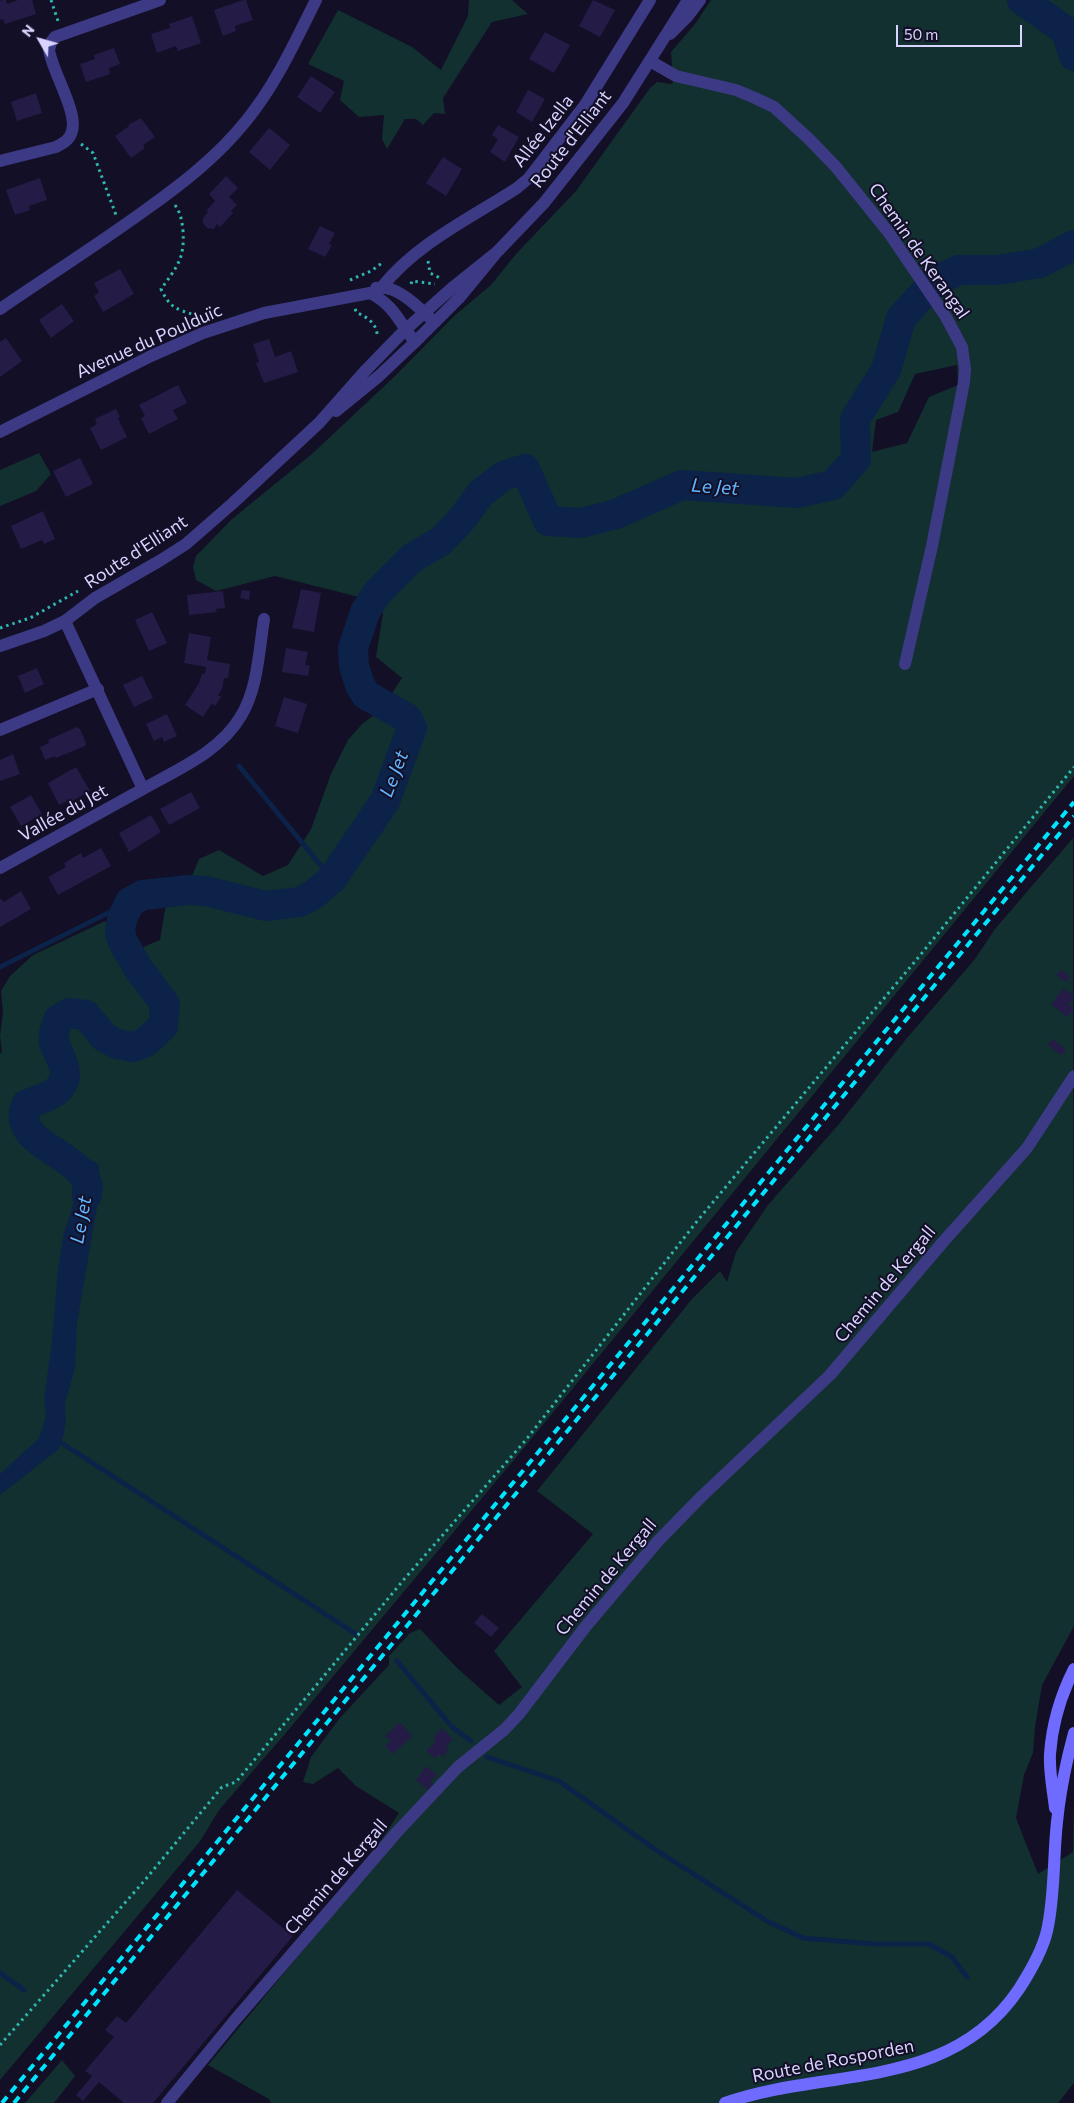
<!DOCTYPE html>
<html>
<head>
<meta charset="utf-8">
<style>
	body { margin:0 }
	#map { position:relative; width:1074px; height:2103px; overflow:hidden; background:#130f26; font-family:Commissioner,sans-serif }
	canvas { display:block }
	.north { position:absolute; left:15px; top:15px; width:50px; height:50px; -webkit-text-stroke:4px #130f26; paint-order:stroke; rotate:308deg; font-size:14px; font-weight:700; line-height:20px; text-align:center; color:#d9d4ff }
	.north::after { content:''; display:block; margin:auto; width:18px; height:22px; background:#d9d4ff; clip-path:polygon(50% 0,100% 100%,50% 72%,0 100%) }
	.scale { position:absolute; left:896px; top:25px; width:126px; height:22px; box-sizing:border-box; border:2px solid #d9d4ff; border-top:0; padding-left:6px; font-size:15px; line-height:18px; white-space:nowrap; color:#d9d4ff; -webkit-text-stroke:4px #130f26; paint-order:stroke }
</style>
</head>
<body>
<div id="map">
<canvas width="1074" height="2103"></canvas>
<div class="north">N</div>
<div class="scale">50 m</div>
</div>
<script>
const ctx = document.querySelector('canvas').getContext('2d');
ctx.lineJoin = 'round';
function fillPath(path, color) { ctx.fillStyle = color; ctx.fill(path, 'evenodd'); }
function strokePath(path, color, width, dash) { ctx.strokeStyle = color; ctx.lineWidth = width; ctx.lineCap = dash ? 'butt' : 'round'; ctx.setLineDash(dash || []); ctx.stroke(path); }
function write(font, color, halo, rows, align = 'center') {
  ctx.font = font + ' Commissioner,sans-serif'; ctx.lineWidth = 4; ctx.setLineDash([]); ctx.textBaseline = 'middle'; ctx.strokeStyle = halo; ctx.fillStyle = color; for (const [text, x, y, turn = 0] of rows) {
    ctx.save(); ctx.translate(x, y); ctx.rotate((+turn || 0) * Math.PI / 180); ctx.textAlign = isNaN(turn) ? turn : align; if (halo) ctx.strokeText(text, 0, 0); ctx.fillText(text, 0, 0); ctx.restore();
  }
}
fillPath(new Path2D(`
	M469,0H512L528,14L492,22L443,98L445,114L434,113L423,125L416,119H405L387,149L382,139L384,115L359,117L340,100L344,81L308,64L338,10L412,47L441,70L468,16Z
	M711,0H1074V776L528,1443L285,1734L219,1810L201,1840L0,2080V1054L2,1051L0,1036L3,1013L1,991L10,976L33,955L105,921L141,948L160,940L166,904L180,905L199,859L219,850L263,876L288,865L311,829L331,774L348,740L362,724L380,711L402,678L376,657L383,613L359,597L275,576L216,591L196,580L193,567L196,556L232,519L313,453L395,376L454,316L491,285L516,254L576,191L650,88L657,82L672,84L679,73L672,67L671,52L695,24ZM957,365L958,385L929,397L907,443L872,452L876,420L898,412L915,374Z
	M39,453L51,474L36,491L0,506V470Z
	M1073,838L1074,1626L1042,1685L1035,1727L1033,1753L1024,1775L1016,1818L1038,1874L1073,1852L1074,1798V2083L1058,2103H271L269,2099L208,2065L332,1915L399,1813L356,1786L338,1768L313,1784L303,1782L311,1757L339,1719L389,1665V1656L410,1633L420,1629L457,1668L499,1705L522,1687L494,1651L593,1534L537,1491L692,1299L720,1271L727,1282L736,1252L768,1205L839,1124L907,1038L975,959L995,929Z
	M62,2060L75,2076L54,2103H25Z`), '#12302f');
fillPath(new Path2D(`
	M78,1154L99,1164V1195L77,1323L75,1368L65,1403L66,1421L63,1437L59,1449L0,1495V1474L39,1438L46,1416L44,1399L52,1341L58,1268L64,1233L76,1196L72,1176L64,1169Z`), '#0c2248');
strokePath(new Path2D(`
	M239,766L332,879
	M0,967L130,902
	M57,1440L356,1634
	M397,1661L452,1727L471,1741
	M487,1757L559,1781L656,1850L767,1921L803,1938L874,1944H929L952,1957L967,1977
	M0,1973L24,1990`), '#0c2248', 5);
strokePath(new Path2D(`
	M1022,0L1066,31L1074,56
	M87,1195C96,1154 9,1149 26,1105C35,1101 46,1098 55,1092C74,1078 61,1059 54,1043C52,1036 56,1027 58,1020L69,1013L86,1015L104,1037L117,1044L133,1047L146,1042L163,1026L165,1004L138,968L123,942L120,932L122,919L130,902L143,895L188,890L206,891L266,906L300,902L314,894L332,879L385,801L412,728L407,718L366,695L360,685L354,666L353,648L365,612L377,593L412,558L441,541L462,519L481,493L503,476L525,469L548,521L581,523L616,514L682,485L797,493L833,485L856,459L855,419L886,370L901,318L935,281L959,270H998L1040,263L1074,245`), '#0c2248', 30);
fillPath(new Path2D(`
	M3,0H6L7,4L18,0H32L36,14L5,24L3,19L0,20V1Z
	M243,0H246L253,20L235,26L236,31L223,36L214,10Z
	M593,0L615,10L600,37L579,26Z
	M192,16L201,43L178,51L176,46L157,53L151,34L170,28L169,24Z
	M545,32L570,45L554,73L529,59Z
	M114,48L120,64L109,68L110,74L86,82L80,64L95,59L94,55Z
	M311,76L335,92L320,113L297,97Z
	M528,90L545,99L532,122L516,112Z
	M36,93L42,113L17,121L11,102Z
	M141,118L155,137L143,145L145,148L131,158L115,136L129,126L128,125Z
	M498,125L519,137L505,162L490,152L498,139L492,135Z
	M269,128L290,145L270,170L249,152Z
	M443,157L462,169L446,196L426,183Z
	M226,176L238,188L229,197L237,205L231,211L233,213L220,227L217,224L214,229L207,228L203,223V218L208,212L206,211L215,201L209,194Z
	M40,178L47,200L29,206L30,210L15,215L6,190Z
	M320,226L335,233L329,244L332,245L325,257L308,249Z
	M120,269L134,294L103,312L94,296L99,292L94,283Z
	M62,304L74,321L51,338L39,320Z
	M6,338L22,361L0,377V342Z
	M269,339L275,357L291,351L298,372L264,383L256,363L259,362L253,344Z
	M178,385L187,403L173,410L178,419L149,434L141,418L145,416L139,405Z
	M116,409L120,417L118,418L127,437L101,450L90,428L97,424L95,419Z
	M80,458L93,484L66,497L53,471Z
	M43,511L55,539L44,544L42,540L21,549L11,526Z
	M301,589L321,593L314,632L292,628Z
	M242,590L250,591L249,600L240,598Z
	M223,591L225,608L216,609L217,612L189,615L187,595Z
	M152,612L167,643L149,651L135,620Z
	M189,633L211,637L207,660L230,664L228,678H224L222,689L218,695L221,697L215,706L212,703L203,717L185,705L199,683L202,674H205L206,667L184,663Z
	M286,648L308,652L305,665L310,666L308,676L282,672Z
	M37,668L44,684L25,693L18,676Z
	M142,676L153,698L134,707L123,685Z
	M284,697L307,704L298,733L275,726Z
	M167,714L177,736L164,742L162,737L154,741L146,724Z
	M77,727L80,729L86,743L85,746L56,758L55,756L45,760L40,747L49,743L48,740Z
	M13,754L20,774L0,781V760Z
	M76,767L90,791L69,803L66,797L67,801L59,805L48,783Z
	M191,792L200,808L169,825L160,809Z
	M31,795L42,814L21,826L10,807Z
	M151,815L161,832L129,852L119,833Z
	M101,848L111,866L58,895L48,877L66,867L64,863L81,853L83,858Z
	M21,891L31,909L0,927V898L4,902Z
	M1061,970L1070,977L1066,982L1056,975Z
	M1064,988L1074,996L1069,1004L1074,1009L1067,1017L1051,1004Z
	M1053,1039L1066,1050L1061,1055L1048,1045Z
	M482,1614L499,1628L491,1637L474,1623Z
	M400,1722L412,1736L393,1754L385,1746L391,1741L385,1736Z
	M442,1728L453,1739L446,1747L449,1750L443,1757L439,1754L435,1758L426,1751L436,1741L433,1737Z
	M426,1766L437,1775L430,1782L433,1784L428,1790L416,1780Z
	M237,1890L293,1936L153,2103H124L99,2082L83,2101L76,2095L92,2076L85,2071L114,2037L105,2030L117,2016L126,2023Z`), '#241b47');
strokePath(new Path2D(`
	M51,0L58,21
	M81,144L93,153L116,215
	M175,205C181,214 182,221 183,231C185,259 176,268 161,289C170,308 176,309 195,315L197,321
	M428,261L430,273L442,279
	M350,280L371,271L382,263
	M411,284L412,281L435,284
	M355,309L357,313C368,317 378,325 377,337
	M0,628L30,618L78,591
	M0,2045L145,1880L222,1787L236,1782L406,1577L525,1441L698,1220L917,959L1074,767`), '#2fb8b0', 3, [2.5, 4]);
strokePath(new Path2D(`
	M650,61L676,76L736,90L755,98L774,107L809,139L836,167L889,233L946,317L962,347L965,369L964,382L932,546L905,664
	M0,161L56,147C63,143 70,140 72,131C78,112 52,71 49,50L51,42L55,37L160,0
	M382,287C417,243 471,218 517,188L529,178L585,105L650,0
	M376,288C397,284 418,307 432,320
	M0,309C48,276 97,245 144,211C182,184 217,157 246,121C276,84 295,42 316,0
	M0,432L151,356L203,333L264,313L370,293C394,305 399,322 415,342
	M0,730L98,689
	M143,789C178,769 220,752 241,716C258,688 259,650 264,619
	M0,868L143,789L65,621
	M167,2103L235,2020L397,1832L458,1767L504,1730L519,1714L586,1626L658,1541L701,1497L830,1375L943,1242L1027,1148L1074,1076`), '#3d3a85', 12);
strokePath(new Path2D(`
	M670,34L688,16L700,0
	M336,411L379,376L415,342L460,297L497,252L544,203L623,103L688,0
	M0,646L44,631L65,621L95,598L161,560L186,544L233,503L319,423L365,371L405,330L452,288L497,252`), '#3d3a85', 12);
strokePath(new Path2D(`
	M1055,1808C1053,1790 1049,1772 1050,1754C1052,1725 1061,1695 1074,1669
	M725,2103C827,2067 950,2092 1019,1989C1030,1972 1042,1952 1047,1931C1055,1896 1053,1858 1057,1822C1060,1792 1066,1762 1074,1733`), '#6f6bff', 12);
strokePath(new Path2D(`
	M2,2103L1074,802
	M14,2103L1074,816`), '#00e5ff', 4, [8, 6]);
write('18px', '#d9d4ff', '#130f26', [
	["Allée Izella",543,131,-52],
	["Route d'Elliant",571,139,-52],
	["Chemin de Kerangal",919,251,55],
	["Avenue du Poulduïc",149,341,-24],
	["Route d'Elliant",136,552,-33],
	["Vallée du Jet",63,813,-29],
	["Chemin de Kergall",885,1284,-50],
	["Chemin de Kergall",606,1577,-50],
	["Chemin de Kergall",336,1877,-49],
	["Route de Rosporden",833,2061,-11]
]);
write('italic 19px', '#62b6ff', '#130f26', [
	["Le Jet",715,487,4],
	["Le Jet",394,774,-69],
	["Le Jet",81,1220,-80]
]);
</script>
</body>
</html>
